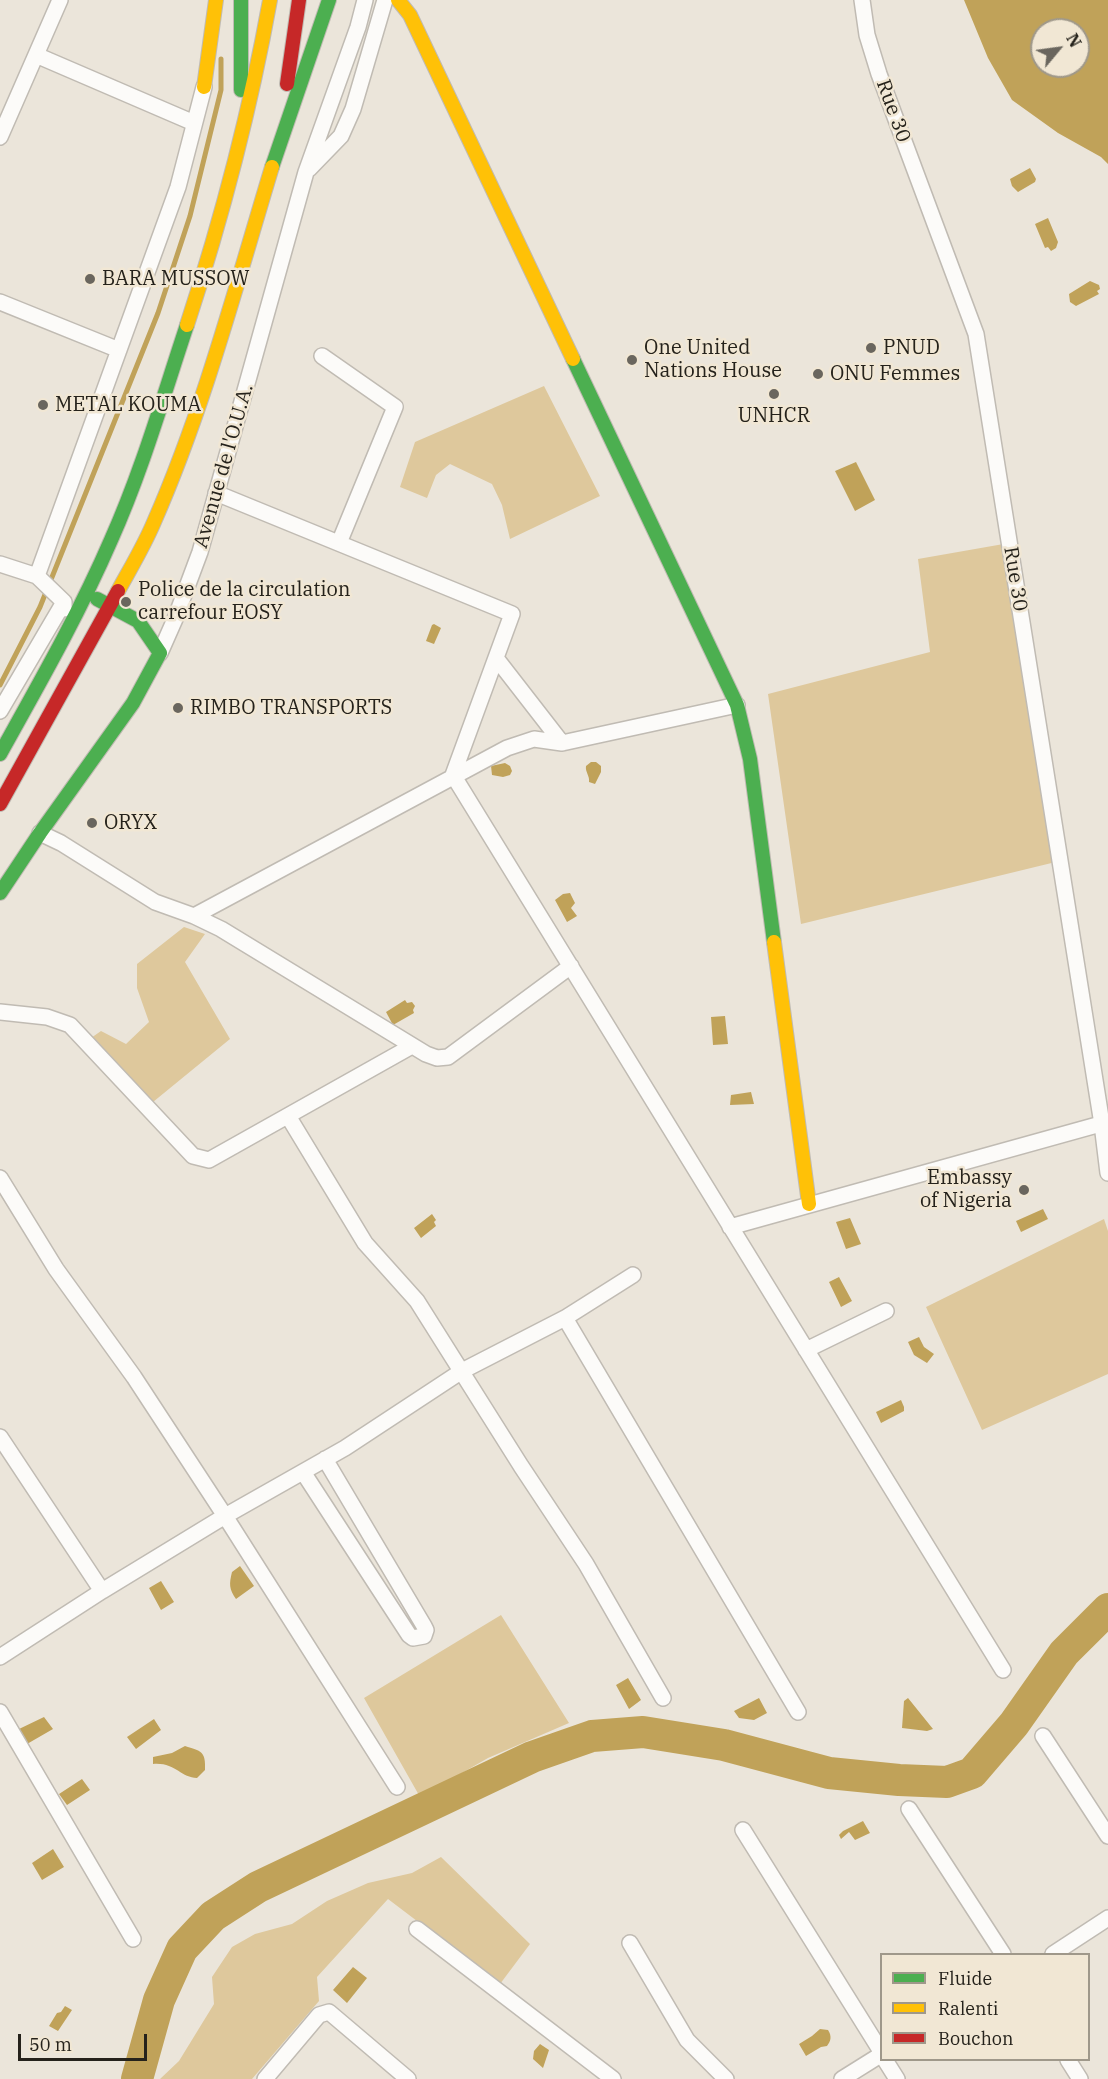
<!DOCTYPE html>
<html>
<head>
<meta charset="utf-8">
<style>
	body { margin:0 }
	#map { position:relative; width:1108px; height:2079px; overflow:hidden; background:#ebe5da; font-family:"IBM Plex Serif",serif }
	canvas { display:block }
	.legend { position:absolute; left:880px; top:1953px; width:210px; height:108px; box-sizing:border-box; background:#f1e7d4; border:2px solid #9f988a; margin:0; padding:8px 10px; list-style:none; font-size:18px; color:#25221b }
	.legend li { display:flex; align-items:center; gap:12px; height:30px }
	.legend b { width:30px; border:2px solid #9f988a }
	.north { position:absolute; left:1030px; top:18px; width:60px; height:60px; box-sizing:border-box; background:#f1e7d4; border:2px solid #9f988a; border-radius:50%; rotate:61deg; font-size:16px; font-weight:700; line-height:24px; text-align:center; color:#25221b }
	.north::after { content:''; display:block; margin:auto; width:21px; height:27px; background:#6a665e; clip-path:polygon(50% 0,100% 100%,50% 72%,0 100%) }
	.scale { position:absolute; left:18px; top:2034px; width:129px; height:27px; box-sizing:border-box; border:3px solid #25221b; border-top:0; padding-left:8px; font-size:18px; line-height:21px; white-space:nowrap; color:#25221b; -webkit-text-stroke:4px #f1e7d4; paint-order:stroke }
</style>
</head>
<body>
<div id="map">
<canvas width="1108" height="2079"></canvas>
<ul class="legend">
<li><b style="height:8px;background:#4caf50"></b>Fluide</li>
<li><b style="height:8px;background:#ffc107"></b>Ralenti</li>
<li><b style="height:8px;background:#c62828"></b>Bouchon</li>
</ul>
<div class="north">N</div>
<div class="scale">50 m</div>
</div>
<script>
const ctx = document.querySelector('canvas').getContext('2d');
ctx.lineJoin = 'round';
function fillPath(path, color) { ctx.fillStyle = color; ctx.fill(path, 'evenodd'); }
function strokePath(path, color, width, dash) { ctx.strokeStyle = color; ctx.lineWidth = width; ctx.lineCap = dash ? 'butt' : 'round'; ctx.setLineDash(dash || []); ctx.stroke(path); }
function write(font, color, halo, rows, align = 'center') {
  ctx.font = font + ' "IBM Plex Serif",serif'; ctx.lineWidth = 5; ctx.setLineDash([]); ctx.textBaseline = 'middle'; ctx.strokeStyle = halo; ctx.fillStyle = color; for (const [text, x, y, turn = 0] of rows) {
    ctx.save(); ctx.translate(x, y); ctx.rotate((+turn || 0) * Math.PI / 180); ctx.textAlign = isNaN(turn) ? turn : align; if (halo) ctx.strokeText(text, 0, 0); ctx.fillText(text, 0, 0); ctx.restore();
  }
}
fillPath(new Path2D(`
	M544,386L600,496L510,539L502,505L492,484L450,464L436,475L427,498L400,487L415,442Z
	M1015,542L1068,859L801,924L768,694L930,652L918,559Z
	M184,927L205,934L185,962L230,1039L153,1102L91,1038L101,1031L126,1044L149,1022L137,988V964Z
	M1104,1219L1108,1231V1374L982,1430L926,1307Z
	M501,1615L569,1723L488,1758L420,1797L364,1698Z
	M441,1857L530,1944L500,1984L388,1899L317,1977L319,2001L252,2079H160L179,2061L214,2004L212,1977L232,1947L255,1934L292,1924L327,1901L368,1883L412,1873Z`), '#dec89c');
fillPath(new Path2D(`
	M964,0H1108V164L1101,157L1058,133L1012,100L988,58ZM1042,30H1078V66H1042Z
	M1030,168L1036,179L1035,182L1018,192L1012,186L1010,179Z
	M1048,218L1058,242L1056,248L1051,251L1048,247L1045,248L1035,224Z
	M1090,281L1099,285L1100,289L1097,291L1099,294L1076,306L1070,302L1069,294Z
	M856,462L875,500L855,511L835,471Z
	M434,624L441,628L434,644L426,641L432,625Z
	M591,762H596L601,766V772L595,784L589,782C590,776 585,772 586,766Z
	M505,763L510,766L512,771L510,775L503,777L492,775L491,766Z
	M570,893L575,903L571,908L577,916L567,922L555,900L563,894Z
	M405,1000L407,1003L412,1002L415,1006L413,1010L414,1013L393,1025L386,1012Z
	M725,1016L728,1044L713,1045L711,1017Z
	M751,1092L754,1104L730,1105L731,1095Z
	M1043,1209L1048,1219L1021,1232L1016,1221Z
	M432,1214L436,1220L434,1222L436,1226L421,1238L414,1228Z
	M850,1218L861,1244L846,1249L836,1222Z
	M839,1277L852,1301L841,1307L829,1282Z
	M919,1337L924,1347L934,1354L927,1363L914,1355L908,1342Z
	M901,1400L904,1407V1411L881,1423L876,1412Z
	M240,1566L254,1586L236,1599C229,1589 229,1584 232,1572Z
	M161,1581L174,1602L161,1610L149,1588Z
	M628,1678L641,1700L629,1709L616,1685Z
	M759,1698L767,1713L754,1720L739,1718L734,1711Z
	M908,1698L933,1729L927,1731L902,1728L904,1701Z
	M44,1717L53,1729L27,1744L19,1729Z
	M154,1719L161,1730L136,1749L127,1737Z
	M185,1746C201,1751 206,1751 205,1770L197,1778C181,1778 175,1762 153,1764V1757L172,1753Z
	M82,1779L90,1790L67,1805L59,1794Z
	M863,1821L870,1833L855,1840L849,1832L841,1839L839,1835L843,1831Z
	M53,1849L64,1867L42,1880L32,1863Z
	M353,1967L367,1978L347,2003L333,1990Z
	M65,2006L72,2010L58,2031L49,2026L57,2013L61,2012Z
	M820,2029L828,2030C832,2036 831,2041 827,2046L821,2047L806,2056L799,2044L812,2036Z
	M540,2044L549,2050L543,2068L533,2059L534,2051Z`), '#c0a259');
strokePath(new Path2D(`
	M0,685L40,607L158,313L190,216L221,90V59`), '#c0a259', 5);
strokePath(new Path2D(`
	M137,2079L159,2000L182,1949L213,1916L258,1887L532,1757L592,1736L643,1732L724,1745L829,1773L899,1780L947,1782L972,1773L1014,1724L1064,1653L1108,1609`), '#c0a259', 32);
const street = new Path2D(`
	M862,0L867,35L879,74L976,334L1102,1124L1108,1173
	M36,55L194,123
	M0,137L60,0
	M309,169L341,136L353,109L385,0
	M0,302L119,350
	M322,356L395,407L339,543
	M216,493L512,614L453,775
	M0,564L37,576L64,602V609
	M37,576L178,187L204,87
	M160,653L175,619L200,552L306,172L358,27L365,0
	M496,658L562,743L737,705
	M0,711L64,602
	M453,775L1003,1670
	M40,833L61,843L155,902L194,916L221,929L426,1054L437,1058L448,1057L571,966
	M194,916L507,748L534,739L562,743
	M0,1012L47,1017L70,1025L193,1156L209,1160L412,1046
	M288,1116L365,1243L417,1301L521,1466L586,1564L663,1698
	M0,1178L56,1269L134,1377L225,1516L397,1787
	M730,1227L1108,1122
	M565,1318L798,1712
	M806,1350L886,1311
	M0,1437L102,1591
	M303,1472L409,1635L413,1638L424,1636L426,1630L424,1626L325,1459
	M0,1657L102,1591L225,1516L345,1448L462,1371L565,1318L633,1275
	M0,1712L133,1939
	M1043,1736L1108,1836
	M909,1809L1003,1954
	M743,1830L882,2053
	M417,1929L613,2079
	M630,1943L687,2040L726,2079
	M1053,1954L1108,1918
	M885,2060L897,2079
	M1068,2060L1080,2079
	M265,2079L319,2015L329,2012L408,2079
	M842,2079L882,2054`);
const fast = new Path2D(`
	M241,0V90
	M272,167L329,0
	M573,359L737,705L750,759L774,942
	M0,754C39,684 79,614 111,540C142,471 163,397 187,325
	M0,893L40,833L133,703L160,653L138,621L97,599`);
const slow = new Path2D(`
	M398,0L410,15L573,359
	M204,87L216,0
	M187,325C222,218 250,111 270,0
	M118,591C130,569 144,546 154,522C204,408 236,286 272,167
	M774,942L809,1204`);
const jam = new Path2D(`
	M287,84L299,0
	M0,804L118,591`);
strokePath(street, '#c0bbb3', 18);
strokePath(fast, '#c0bbb3', 16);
strokePath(slow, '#c0bbb3', 16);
strokePath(jam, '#c0bbb3', 16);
strokePath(street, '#fcfbf9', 15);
strokePath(fast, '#4caf50', 14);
strokePath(slow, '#ffc107', 14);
strokePath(jam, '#c62828', 14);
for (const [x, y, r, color] of [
	[90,279,6,"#6a665e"],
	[871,348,6,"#6a665e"],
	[632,360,6,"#6a665e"],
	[818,374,6,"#6a665e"],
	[774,394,6,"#6a665e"],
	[43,405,6,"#6a665e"],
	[126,602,6,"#6a665e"],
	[178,708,6,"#6a665e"],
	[92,823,6,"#6a665e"],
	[1024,1190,6,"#6a665e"]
]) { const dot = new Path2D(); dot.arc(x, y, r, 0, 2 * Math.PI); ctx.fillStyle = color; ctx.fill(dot); strokePath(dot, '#f1e7d4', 2); }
write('20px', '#25221b', '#f1e7d4', [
	["Rue 30",893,111,70],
	["Avenue de l'O.U.A.",224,466,-74],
	["Rue 30",1015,579,81]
]);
write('20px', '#25221b', '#f1e7d4', [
	["BARA MUSSOW",102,279],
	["One United",644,348],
	["Nations House",644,371],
	["PNUD",883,348],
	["ONU Femmes",830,374],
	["METAL KOUMA",55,405],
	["UNHCR",774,416,"center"],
	["Police de la circulation",138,590],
	["carrefour EOSY",138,613],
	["RIMBO TRANSPORTS",190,708],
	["ORYX",104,823],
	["Embassy",1012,1178,"right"],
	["of Nigeria",1012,1201,"right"]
], 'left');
</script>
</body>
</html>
